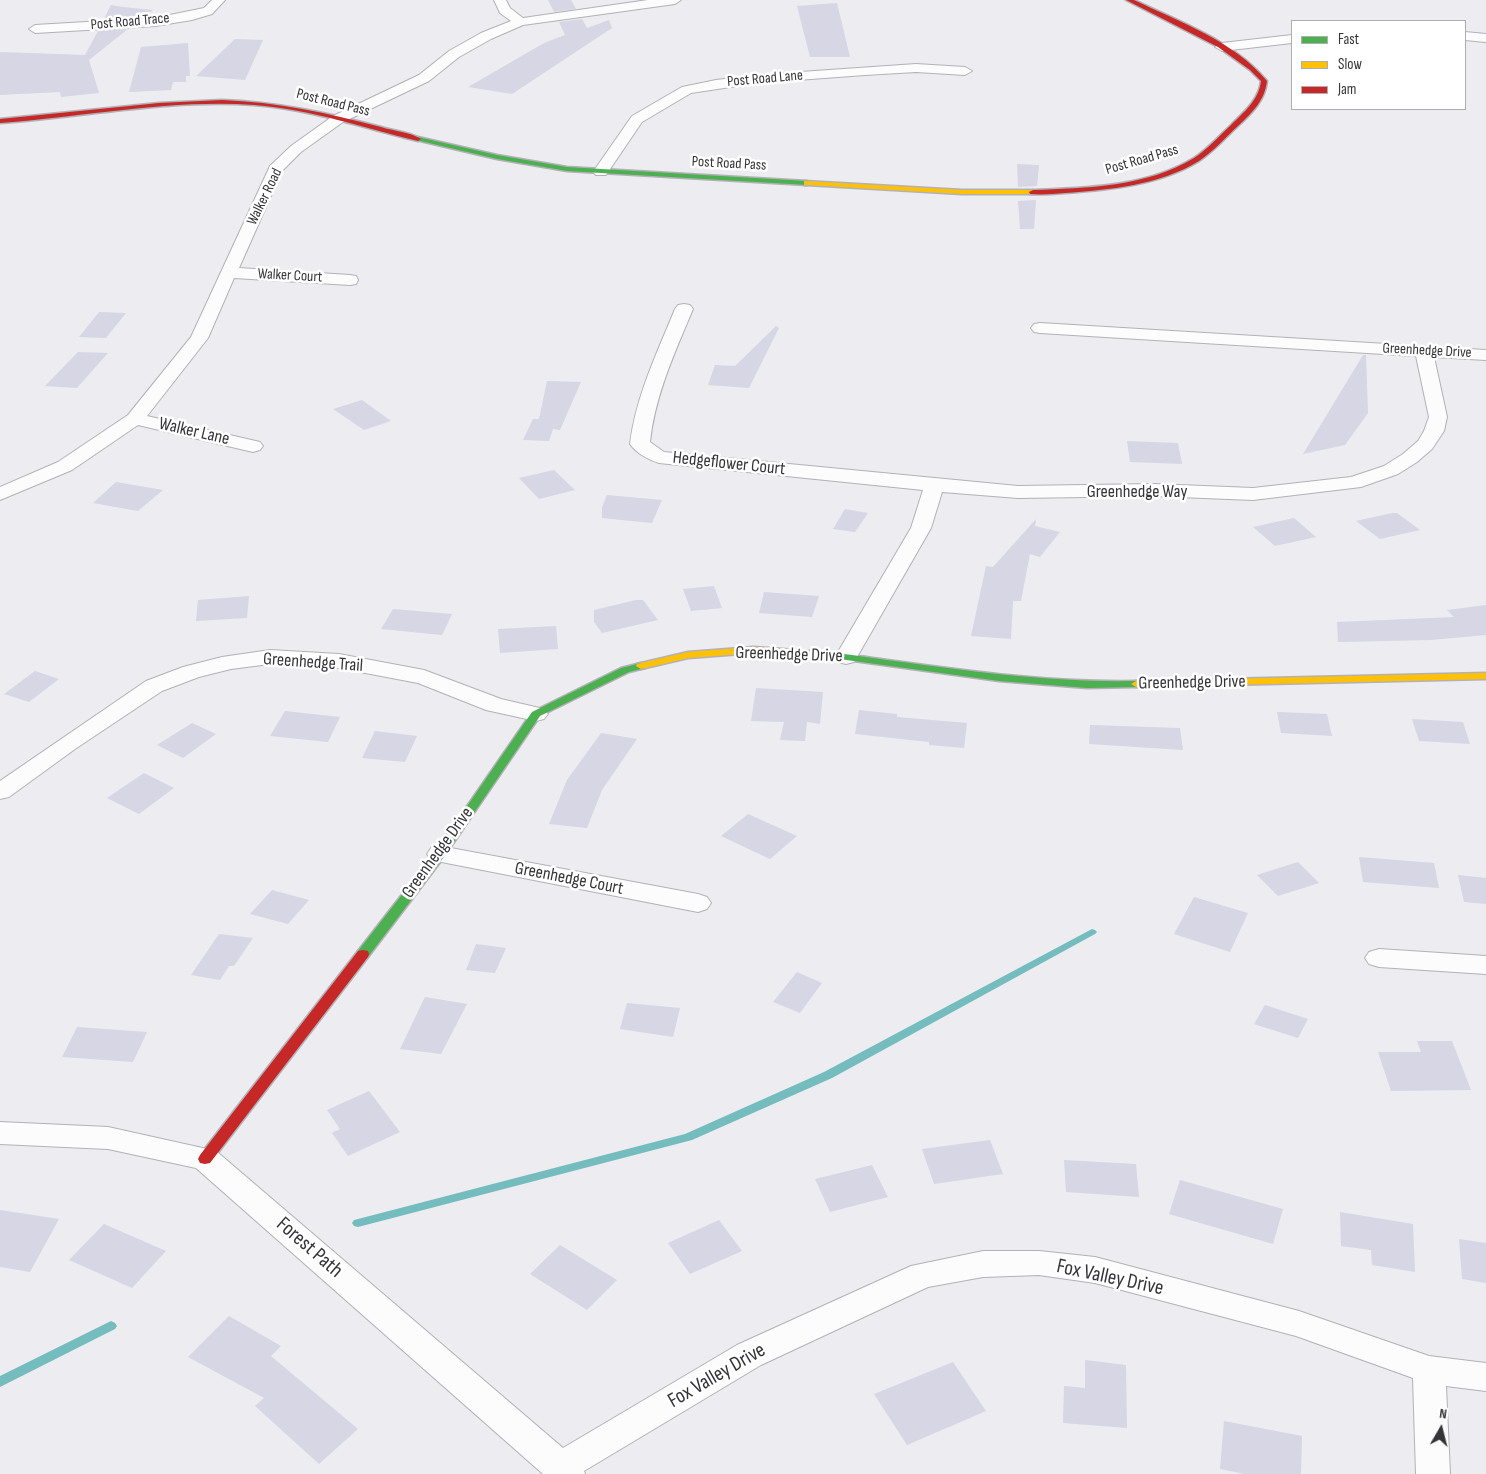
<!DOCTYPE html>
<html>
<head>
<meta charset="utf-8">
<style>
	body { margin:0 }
	#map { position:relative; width:1486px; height:1474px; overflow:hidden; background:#ececf1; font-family:"Sofia Sans Condensed",sans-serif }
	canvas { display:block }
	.legend { position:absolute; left:1291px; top:20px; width:175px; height:90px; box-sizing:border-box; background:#fff; border:1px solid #aeaeaf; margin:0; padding:6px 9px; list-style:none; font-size:15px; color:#343438 }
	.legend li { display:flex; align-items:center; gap:10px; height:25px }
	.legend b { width:25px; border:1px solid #aeaeaf }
	.north { position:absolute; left:1416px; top:1404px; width:50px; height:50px; -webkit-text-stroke:4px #fff; paint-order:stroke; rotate:8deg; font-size:14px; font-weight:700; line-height:20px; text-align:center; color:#343438 }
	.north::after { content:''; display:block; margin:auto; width:18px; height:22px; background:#343438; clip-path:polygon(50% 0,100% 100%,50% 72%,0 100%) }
</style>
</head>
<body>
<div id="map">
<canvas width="1486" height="1474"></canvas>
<ul class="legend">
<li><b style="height:6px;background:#4caf50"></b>Fast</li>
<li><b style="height:6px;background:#ffc107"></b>Slow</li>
<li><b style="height:6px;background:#c62828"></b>Jam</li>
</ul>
<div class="north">N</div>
</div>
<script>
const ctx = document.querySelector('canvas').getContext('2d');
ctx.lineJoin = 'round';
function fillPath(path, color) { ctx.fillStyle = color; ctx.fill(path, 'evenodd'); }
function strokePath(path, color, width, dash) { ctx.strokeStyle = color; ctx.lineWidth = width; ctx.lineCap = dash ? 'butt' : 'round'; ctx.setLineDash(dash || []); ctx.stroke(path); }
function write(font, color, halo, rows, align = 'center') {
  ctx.font = font + ' "Sofia Sans Condensed",sans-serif'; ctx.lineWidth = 5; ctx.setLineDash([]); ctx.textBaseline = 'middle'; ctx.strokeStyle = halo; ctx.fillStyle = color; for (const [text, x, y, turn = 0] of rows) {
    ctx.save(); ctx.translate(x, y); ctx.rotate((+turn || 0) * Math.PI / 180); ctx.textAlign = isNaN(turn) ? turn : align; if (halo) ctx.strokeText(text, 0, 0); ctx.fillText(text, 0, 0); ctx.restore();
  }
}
fillPath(new Path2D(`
	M1092,929L1095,930L1097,932L1095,934L832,1078L692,1140L358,1227L354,1226L352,1223L354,1220L358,1219L685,1134L824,1072Z
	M111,1321L115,1323L117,1326L115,1329L0,1387V1376Z`), '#74bcbd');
fillPath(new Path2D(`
	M548,0H571L576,9L554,12Z
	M837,3L850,57H810L797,6Z
	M111,5L123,7L153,10L144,17L104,19Z
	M582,19L587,28L609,20L612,28L512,94L468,87L544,43L565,35L559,22Z
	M128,29L89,60L99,93L61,97L60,92L0,95V52L85,55L98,31Z
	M235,39L263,40L245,80L196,76Z
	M188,43L190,76H186V82H173L171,90L129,92L141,47Z
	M1017,164L1039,165L1037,186L1018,187Z
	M1036,200L1034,229H1020L1018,201Z
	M99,312L126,313L106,338L79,337Z
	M776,326L779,328L749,388L708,385L715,365L735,366Z
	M78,352L108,353L77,388L45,386Z
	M1363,355H1366L1368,413L1345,445L1303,454Z
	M547,381L581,382L560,430L553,429L549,441L523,440L533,419H539Z
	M362,400L391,421L364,430L333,409Z
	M1127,441L1178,443L1182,464L1130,462Z
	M554,470L575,490L539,499L519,478Z
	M116,482L163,490L138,511L93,503Z
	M607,495L662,500L652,523L602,518V507Z
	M845,509L868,513L855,532L833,529Z
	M1392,513H1397L1420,530L1380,539L1356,521Z
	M1294,518L1316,537L1275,546L1253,527Z
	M1036,519L1035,526L1060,532L1040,557L1030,554L1021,601H1013L1011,639L971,636L986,566L993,567Z
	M714,586L722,608L691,611L683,589Z
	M764,592L819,596L812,617L759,613Z
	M249,596L247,618L196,621L198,600Z
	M636,600H643L658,620L602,633L594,622V610Z
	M1486,605V635L1431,640L1338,642L1337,622L1454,617L1447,610Z
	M393,609L452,614L442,635L381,629Z
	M556,626L558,649L500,653L498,629Z
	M35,671L59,679L29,702L4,694Z
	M756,688L823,692L820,724L807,722L805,741L780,740L784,722L751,721Z
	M859,710L897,714V717L967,723L964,748L929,745V742L855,734Z
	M285,711L340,717L328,742L270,736Z
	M1277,712L1327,714L1332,736L1281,733Z
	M1412,719L1463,722L1470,744L1419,741Z
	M192,723L216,734L183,758L157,745Z
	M1090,725L1180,728L1183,750L1089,744Z
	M375,731L417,736L405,762L362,758Z
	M601,733L637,739L602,790L587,828L549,824L567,780Z
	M144,773L174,788L139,814L107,798Z
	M748,814L797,836L770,859L721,836Z
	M1359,857L1434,863L1439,888L1363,882Z
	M1298,862L1319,883L1278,896L1257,875Z
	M1458,875L1486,878V904L1464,902Z
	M272,890L309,900L288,924L250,914Z
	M1194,897L1248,913L1230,952L1174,934Z
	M219,934L253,938L234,966H229L220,980L191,975Z
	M476,944L506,948L495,973L466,970Z
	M797,972L822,983L800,1013L773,1002Z
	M425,997L467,1004L441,1054L400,1049Z
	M627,1003L680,1008L673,1037L620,1029Z
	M1265,1005L1308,1019L1298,1038L1254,1024Z
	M77,1027L147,1032L133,1062L62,1057Z
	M1417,1041H1452L1471,1090L1391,1091L1378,1052H1421Z
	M369,1091L400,1132L348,1156L332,1133L340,1129L327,1110Z
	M990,1140L1003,1174L934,1184L922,1149Z
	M1064,1160L1136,1164L1139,1197L1066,1192Z
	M872,1165L888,1197L830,1212L815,1179Z
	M1180,1180L1283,1209L1273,1244L1169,1214Z
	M0,1210L59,1219L30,1272L0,1267Z
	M1340,1212L1413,1224L1415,1272L1372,1265L1371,1250L1341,1246Z
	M719,1220L742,1251L690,1274L668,1243Z
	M104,1224L166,1251L132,1288L69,1260Z
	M1459,1239L1486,1243V1283L1462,1279Z
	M560,1245L617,1280L587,1310L530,1274Z
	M229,1316L281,1346L271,1356L358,1429L319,1464L255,1406L264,1398L188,1357Z
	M1085,1360L1126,1365L1127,1428L1063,1423L1064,1386L1085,1388Z
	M953,1362L986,1411L907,1445L874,1394Z
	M1224,1421L1302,1436L1301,1474H1245L1220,1469Z`), '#d6d6e5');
const street = new Path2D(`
	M212,0H225L212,14L192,20L155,26L35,33L29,29L35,25L155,18L204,8Z
	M494,0H506L510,8L523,18L648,0H681L675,4L523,25L491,39L459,57L429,81L343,122L301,152L282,171L239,268L350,275L356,276L358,280L356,284L350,285L234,278L208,338L147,416L260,442L263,446L260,450L253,452L138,425L72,470L0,500V487L58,462L128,415L191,337L270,166L291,146L333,116L419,75L449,51L481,33L511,21L500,13Z
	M1465,32L1486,34V42L1465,40Z
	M1292,35V43L1222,51L1215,47L1222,43Z
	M916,64L965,67L972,71L965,75L916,72L865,75L757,83L691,93L642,122L606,175H596L593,172L632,116L682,87L716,80L757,75Z
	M684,304L690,305L693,309C675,352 655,395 650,442L664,452L1018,486L1154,484L1253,488L1351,477L1384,466L1403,454L1418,441L1424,431L1429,417L1416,356L1040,333L1034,332L1031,328L1034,324L1040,323L1486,350V360L1434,357L1447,417L1444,431L1432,449L1417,462L1398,474L1361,487L1253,500L1154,496L1018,498L942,492L931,528L857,657L854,662L846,664L838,662L835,657L911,528L923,490L659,463C649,460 636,453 630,444C636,396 657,353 675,309L678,305Z
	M270,650L339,654L424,670L501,699L544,709L548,714L544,719L536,721L486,710L418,683L339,668L270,664L231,669L199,677L162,691L75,749L9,797L0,799V781L146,681L183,667L222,657Z
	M440,846L698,894L707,897L711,903L707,909L698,912L431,860L427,854L431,848Z
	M1379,949L1486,956V974L1379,967L1369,964L1365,958L1369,952Z
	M0,1122L108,1127L216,1151L563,1448L737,1345L911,1266L983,1251H1039L1095,1257L1299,1311L1429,1356L1486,1363V1391L1446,1386L1450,1474H1416L1413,1378L1296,1336L1095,1283L1039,1275L983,1277L928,1287L761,1365L584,1471L585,1474H543L196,1168L108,1149L0,1144Z`);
const fast = new Path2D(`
	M418,137L497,155L567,167L807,181L811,183L807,185L567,171L497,159L416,140V138Z
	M836,653C936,666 1035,683 1136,681L1141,684L1136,687L1087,688L999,681L832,658L831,656L832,654Z
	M641,663L645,664L646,666L645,668L629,672L540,716L444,857L368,957H358L357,954L358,951L436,851L532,712L621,668Z`);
const slow = new Path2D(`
	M804,181L962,190H1033L1037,192L1033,194H962L807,185H804Z
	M754,647L836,653L841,656L836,659L754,653L688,658L641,669L636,666L637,664L688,652Z
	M1486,673V679L1136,687L1131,684L1136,681Z`);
const jam = new Path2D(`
	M1126,0H1134C1180,22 1234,41 1267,81C1265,100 1252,113 1239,125C1226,137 1214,151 1199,161C1160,185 1109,190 1065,193C1054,194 1041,195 1030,194L1029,192L1033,190C1086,188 1147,187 1194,158C1208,149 1219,136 1231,125C1244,112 1259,100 1261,81L1250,70L1218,47Z
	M222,100C277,102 328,113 381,127C393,131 411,132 421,139L418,141C364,128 310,109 254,105C170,99 84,117 0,123V119L159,103Z
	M363,950L368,951L369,954L368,957L210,1163L205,1164L200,1163L198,1159L200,1155L358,951Z`);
strokePath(street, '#b2b2b6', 2);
strokePath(fast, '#b2b2b6', 3);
strokePath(slow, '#b2b2b6', 3);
strokePath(jam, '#b2b2b6', 3);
fillPath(street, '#fcfcfd');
fillPath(fast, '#4caf50');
fillPath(slow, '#ffc107');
fillPath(jam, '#c62828');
write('15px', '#343438', '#fff', [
	["Post Road Trace",130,22,-5],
	["Post Road Lane",765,79,-5],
	["Post Road Pass",333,103,14],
	["Post Road Pass",1142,160,-16],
	["Post Road Pass",729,164,3],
	["Walker Road",265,197,-64],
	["Walker Court",290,276,3],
	["Greenhedge Drive",1427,351,3]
]);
write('18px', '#343438', '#fff', [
	["Walker Lane",194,432,13],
	["Hedgeflower Court",729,464,6],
	["Greenhedge Way",1137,492],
	["Greenhedge Drive",789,655,2],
	["Greenhedge Trail",313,663,4],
	["Greenhedge Drive",1192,683,-1],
	["Greenhedge Drive",438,853,-54],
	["Greenhedge Court",569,879,11]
]);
write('21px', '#343438', '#fff', [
	["Forest Path",309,1248,41],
	["Fox Valley Drive",1110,1278,12],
	["Fox Valley Drive",717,1376,-30]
]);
</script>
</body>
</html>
